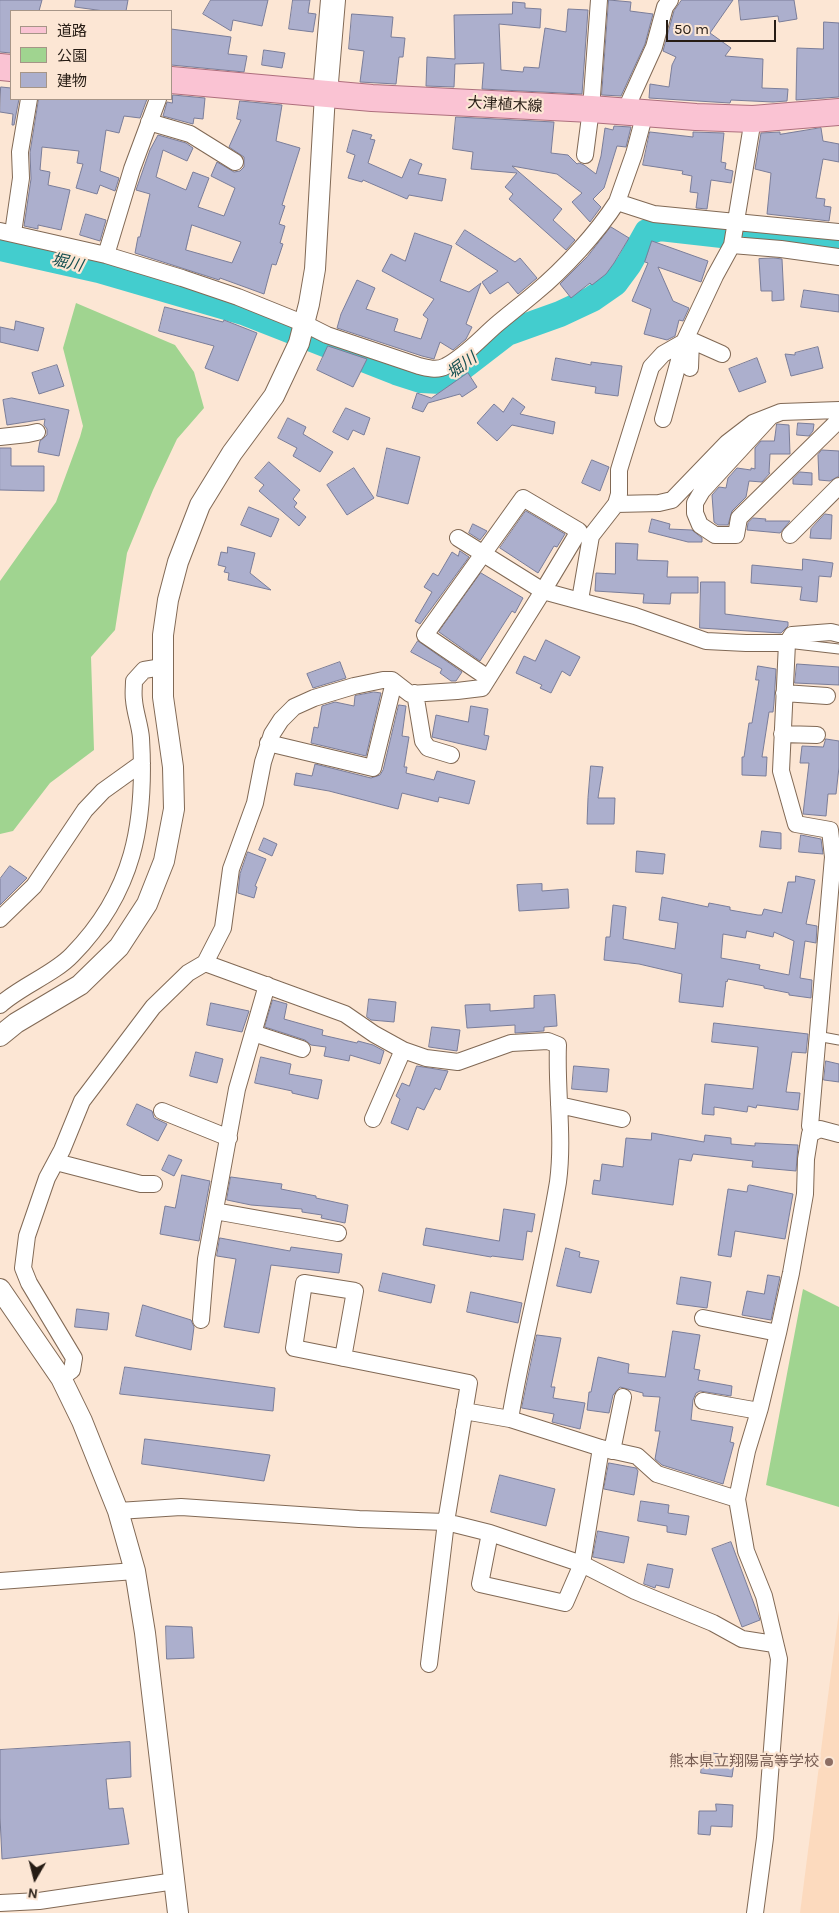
<!DOCTYPE html>
<html>
<head>
<meta charset="utf-8">
<style>
	body { margin:0 }
	#map { position:relative; width:839px; height:1913px; overflow:hidden; background:#fce6d4; font-family:Karla,"Noto Sans JP",sans-serif }
	canvas { display:block }
	.legend { position:absolute; left:10px; top:10px; width:162px; height:90px; box-sizing:border-box; background:#fce6d4; border:1px solid #a69587; margin:0; padding:6px 9px; list-style:none; font-size:15px; color:#261c14 }
	.legend li { display:flex; align-items:center; gap:10px; height:25px }
	.legend b { width:25px; border:1px solid #a69587 }
	.north { position:absolute; left:10px; top:1853px; width:50px; height:50px; -webkit-text-stroke:4px #fce6d4; paint-order:stroke; rotate:188deg; font-size:14px; font-weight:700; line-height:20px; text-align:center; color:#261c14 }
	.north::after { content:''; display:block; margin:auto; width:18px; height:22px; background:#261c14; clip-path:polygon(50% 0,100% 100%,50% 72%,0 100%) }
	.scale { position:absolute; left:666px; top:20px; width:110px; height:22px; box-sizing:border-box; border:2px solid #261c14; border-top:0; padding-left:6px; font-size:15px; line-height:18px; white-space:nowrap; color:#261c14; -webkit-text-stroke:4px #fce6d4; paint-order:stroke }
</style>
</head>
<body>
<div id="map">
<canvas width="839" height="1913"></canvas>
<ul class="legend">
<li><b style="height:6px;background:#fac3d3"></b>道路</li>
<li><b style="height:14px;background:#a0d490"></b>公園</li>
<li><b style="height:14px;background:#acafcd"></b>建物</li>
</ul>
<div class="north">N</div>
<div class="scale">50 m</div>
</div>
<script>
const ctx = document.querySelector('canvas').getContext('2d');
ctx.lineJoin = 'round';
function fillPath(path, color) { ctx.fillStyle = color; ctx.fill(path, 'evenodd'); }
function strokePath(path, color, width, dash) { ctx.strokeStyle = color; ctx.lineWidth = width; ctx.lineCap = dash ? 'butt' : 'round'; ctx.setLineDash(dash || []); ctx.stroke(path); }
function write(font, color, halo, rows, align = 'center') {
  ctx.font = font + ' Karla,"Noto Sans JP",sans-serif'; ctx.lineWidth = 4.5; ctx.setLineDash([]); ctx.textBaseline = 'middle'; ctx.strokeStyle = halo; ctx.fillStyle = color; for (const [text, x, y, turn = 0] of rows) {
    ctx.save(); ctx.translate(x, y); ctx.rotate((+turn || 0) * Math.PI / 180); ctx.textAlign = isNaN(turn) ? turn : align; if (halo) ctx.strokeText(text, 0, 0); ctx.fillText(text, 0, 0); ctx.restore();
  }
}
fillPath(new Path2D(`
	M839,1611V1913H800Z`), '#fcdabe');
fillPath(new Path2D(`
	M76,303L175,345L194,372L204,408L177,439L153,490L127,553L115,630L91,657L94,750L50,783L13,831L0,834V581L56,502L80,437L83,426L63,348Z
	M803,1289L839,1307V1507L766,1485Z`), '#a0d490');
strokePath(new Path2D(`
	M0,248L99,270L243,312L396,372L421,380L441,381L459,370L507,333L560,314L592,299L615,283L629,264L647,232L660,228L722,235L839,243`), '#43cdce', 26);
const building = new Path2D(`
	M0,0H42L39,11H11V53L0,52Z
	M76,0H128L126,11H104L75,7Z
	M211,0H268L262,26L233,20L231,31L203,14Z
	M293,0H310L308,13L316,14L313,32L289,29Z
	M609,0L631,2L630,11L653,14L645,44L621,96L602,95Z
	M682,0H733L710,33L731,48L725,56L763,59L762,88L788,89L787,101L773,102L731,100L730,103L649,98L650,84L669,87L672,65L676,57L663,51L674,11Z
	M739,0H794L797,19L779,22L778,16L741,20Z
	M513,2L525,3V8L541,9L540,28L499,24L501,70L523,72L524,67L539,68L545,28L566,32L568,9L588,10L582,94L482,89L484,63L455,64L454,87L426,86L427,57L455,59L454,15L512,14Z
	M352,14L393,17L391,37L405,38L403,57H399L396,84L360,82L364,51L349,49Z
	M824,22L839,23V97L796,100L797,48L823,49Z
	M171,29L231,37L228,54L247,56L244,72L171,65Z
	M264,50L285,53L282,68L262,65Z
	M1,87L11,88V99H19L14,125H12L13,114L0,112Z
	M173,95L205,98L203,119L194,118L193,124L163,116L167,102L172,103Z
	M39,99H147L140,118L124,116L119,133L106,130L100,171L119,178L115,191L100,185L97,194L76,188L83,164L77,163L79,151L42,147L40,170L50,172L48,185L70,190L61,230L38,225V229L24,226L31,179L30,153Z
	M240,101L282,105L276,141L300,148L282,205L285,206L279,224L285,226L280,243L283,244L276,265L272,264L264,294L220,278L219,280L135,253L138,237H140L150,194L136,190L150,150L158,135L186,143L193,148L187,161L163,150L156,177L186,190L193,172L209,178L198,207L224,216L235,188L211,176L217,162L234,172L240,171L244,167V157L229,147L241,120L237,119ZM192,225L241,242L232,263L186,250Z
	M456,117L554,122L551,153L568,155L577,164L579,163L584,165L596,174L601,156L605,128L613,130L614,126L631,127L626,147L617,146L604,188L593,199L601,207L590,222L572,202L582,193L557,174L512,166L562,209L553,220L575,240L566,250L509,199L513,194L505,187L517,173L471,169L473,152L453,149Z
	M821,128L823,141L839,144V162L823,159L816,198L825,199L824,206L831,207L829,221L767,214L771,173L755,169L761,133L780,132V134Z
	M353,130L372,135L370,139L375,140L368,163L402,178L410,159L422,164L418,174L446,179L442,201L409,195L407,199L363,180L362,182L348,178L355,155L347,152Z
	M650,132L693,137V132L724,133L721,162L726,163L725,169L733,171L731,183L711,180L707,209L696,208L698,193L690,192L692,176L682,174L683,171L643,165Z
	M86,214L106,220L100,241L80,235Z
	M611,227L629,238L614,263L606,274L592,285L590,283L571,298L560,284L587,257Z
	M465,230L515,262L520,258L537,278L518,294L508,282L490,294L482,282L498,271L456,244Z
	M415,233L452,246L440,281L469,292L481,283L466,324L472,327L466,339L453,350L440,342L434,359L422,356L337,328L341,314L357,280L375,288L366,309L398,319L394,331L421,339L428,319L423,315L434,299L382,271L391,254L405,261Z
	M652,241L708,261L701,282L658,267L673,301L689,308L683,321L679,320L675,336L667,340L644,334L651,309L632,301L648,263L645,262Z
	M774,258L782,259L784,300L772,301V291H761L759,259Z
	M804,290L839,295V312L801,307Z
	M165,307L223,322L224,320L257,333L238,381L205,368L214,346L159,331Z
	M16,321L44,328L38,351L0,342V327L14,330Z
	M328,346L367,359L353,387L317,370Z
	M818,347L823,368L791,376L785,354L795,355V353Z
	M556,358L591,365V362L622,366L618,396L595,393L596,387L552,380Z
	M757,358L766,382L739,392L729,369Z
	M57,365L64,386L39,394L32,373Z
	M468,373L477,387L462,397L460,394L428,403L423,412L412,408L417,393L431,398Z
	M12,398L69,410L59,456L38,452L40,441L47,435V429L44,425L45,419L7,425L3,400Z
	M513,398L525,407L520,414L555,422L553,434L512,425L497,441L477,423L494,404L503,412Z
	M346,408L370,418L364,435L353,430L348,440L333,432Z
	M288,418L306,427L303,434L333,452L320,472L293,456L297,448L278,438Z
	M798,423L814,424L813,431L809,436L797,435Z
	M777,424L789,425L790,454H770L769,473H770L762,482L749,481L746,497L732,511L728,525H718L714,522L712,495L719,487L726,488L728,478L737,468L751,470V468L755,469V448L761,441H774Z
	M0,448H11V466H44V491L0,490Z
	M387,448L420,457L408,504L377,496Z
	M822,450L839,451V476L830,481L819,480L818,455Z
	M592,460L609,467L600,491L582,483Z
	M269,462L300,490L293,499L297,503L294,507L306,517L299,526L259,491L264,485L255,478Z
	M354,468L374,498L347,515L327,485Z
	M800,472L812,473V485L793,484V479Z
	M249,507L279,519L271,537L241,525Z
	M526,511L565,534L557,547L554,546L538,573L500,548Z
	M825,514L832,515L831,539L810,538L811,529Z
	M753,518L766,519L765,521H790L780,533L747,530L748,523Z
	M652,519L670,524L669,529L692,530L702,538V542H688L649,532Z
	M473,524L487,531L480,540L469,533Z
	M616,543L638,544L637,560L668,561L667,577H698V593H671L670,604L643,603L644,594L595,591L596,573L615,574Z
	M228,547L255,553L250,573L271,590L228,580L229,573L224,572L226,567L218,565L221,552L227,553Z
	M460,551L469,557L420,624L415,621L432,592L424,587L433,573L438,576L452,552L458,556Z
	M803,559L833,563L831,577L819,576L817,602L800,600L802,587L751,583L752,565L802,570Z
	M481,573L523,598L515,613L512,611L480,661L439,632Z
	M701,582H725V614L788,622V626L781,633L700,628Z
	M546,640L580,657L570,676L562,671L551,693L540,688L542,685L516,673L524,656L535,661Z
	M418,641L462,672L456,681H451L440,673L442,669L411,652Z
	M340,662L346,678L313,688L307,674Z
	M797,664L839,667V685L795,683Z
	M758,666L776,669L774,703L773,712H769L762,757H767L766,776L742,775V757H744L749,723H752L759,680H756Z
	M374,692L381,693L366,756L311,743L314,727L318,728L322,706L335,702L354,706L355,696Z
	M399,705L406,706L402,736L409,737L404,767H407L406,773L434,780L437,771L475,781L469,804L439,797L438,802L402,793L398,809L329,791L294,785L296,773L312,776L315,764L371,778L380,775L383,770Z
	M471,706L488,709L484,735L489,736L486,750L432,737L436,715L468,722Z
	M826,739L839,741V767L836,794H828L826,816L803,814L809,763H800L802,746L823,747Z
	M591,766L603,767L598,798H615L614,824H587L588,798Z
	M762,831L781,833V849L760,847Z
	M801,835L821,839L823,854L799,852Z
	M264,838L277,844L272,856L259,850Z
	M637,851L665,854L663,874L636,872Z
	M248,852L266,859L255,886L257,887L254,898L238,893L240,874Z
	M10,866L27,878L0,905V879Z
	M796,876L815,880L806,924L817,926L816,943L805,941L800,978L812,980L811,998L789,995V993L764,988V986L728,979L727,982L726,981L723,1007L679,1002L682,974L639,964L604,960L606,937H610L613,905L626,907L623,939L675,949L678,923L659,920L662,897L708,907L709,903L730,907V910L758,915H762L764,909L782,913L788,882H795ZM747,931L773,937L774,932L794,941L789,975L759,969L760,965L721,958L723,934L745,938Z
	M542,884V891L568,889L569,908L519,911L517,885Z
	M555,995L557,1026L544,1027V1031L515,1033V1025L467,1028L465,1005L490,1004V1011L534,1008V996Z
	M369,999L396,1002L394,1022L371,1020L367,1017Z
	M273,1000L287,1004L284,1019L323,1030L322,1035L357,1043L358,1041L373,1045L384,1051L380,1064L350,1055L349,1061L324,1056L326,1047L311,1045L305,1040L265,1027Z
	M211,1003L249,1011L242,1032L207,1025Z
	M714,1023L808,1034L806,1053L792,1052L786,1092L800,1093L798,1110L757,1105L756,1108L748,1106L747,1112L714,1107V1115L702,1114L705,1084L753,1089L758,1047L712,1042Z
	M432,1027L460,1030L457,1051L429,1047Z
	M196,1052L223,1059L217,1083L190,1076Z
	M261,1057L291,1064L289,1074L322,1080L318,1099L292,1093V1091L255,1083Z
	M826,1061L839,1064V1082L824,1080Z
	M417,1066L448,1071L440,1090L435,1088L424,1110L417,1107L408,1130L391,1123L400,1099L396,1096L402,1083L409,1086Z
	M574,1066L609,1069L607,1092L572,1089Z
	M137,1104L152,1111L154,1118L167,1124L158,1141L127,1125Z
	M652,1133L704,1142L705,1135L731,1138V1144L755,1146V1143L798,1145L796,1171L752,1167L753,1161L693,1154L691,1161L679,1159L673,1205L592,1194L594,1180L600,1181L602,1164L623,1167L626,1138L651,1140Z
	M169,1155L182,1160L174,1176L162,1170Z
	M182,1175L210,1181L199,1241L160,1234L165,1206L175,1208Z
	M231,1177L282,1184L281,1189L316,1196V1198L348,1205L345,1223L321,1218L322,1215L302,1212V1209L251,1205L227,1200Z
	M750,1185L793,1194L785,1239L735,1231L731,1257L718,1255L728,1189L747,1192L748,1186Z
	M504,1209L535,1214L532,1232L527,1231L523,1260L492,1256L491,1257L423,1245L426,1228L499,1241Z
	M220,1238L290,1251L291,1247L342,1254L339,1273L271,1265L259,1333L224,1327L236,1259L217,1256Z
	M566,1248L580,1252L579,1257L599,1261L591,1293L557,1286Z
	M383,1273L435,1285L431,1303L379,1291Z
	M768,1275L780,1277L771,1320L742,1315L747,1291L764,1294Z
	M681,1277L711,1282L707,1308L677,1304Z
	M471,1292L522,1303L518,1323L467,1312Z
	M143,1305L191,1320L194,1327L191,1350L136,1336Z
	M77,1309L109,1313L107,1330L75,1327Z
	M673,1331L700,1335L694,1369L700,1370L698,1380L732,1386L731,1396L700,1391L696,1393L693,1400L691,1420L733,1427L730,1442L734,1443L723,1484L662,1465L655,1459L660,1431H655L660,1397L643,1396V1393L620,1387L613,1395L609,1413L587,1410L589,1392H591L598,1357L629,1364L628,1373L665,1377Z
	M537,1335L561,1338L551,1387H555L553,1398L585,1403L580,1429L552,1422L554,1414L522,1408Z
	M125,1367L275,1388L273,1411L120,1394Z
	M145,1439L270,1455L264,1481L142,1464Z
	M609,1463L636,1468L638,1471L634,1495L604,1489Z
	M500,1475L555,1489L546,1526L491,1512Z
	M641,1501L669,1505L668,1513L689,1516L686,1535L667,1532V1526L638,1521Z
	M598,1531L629,1537L624,1563L593,1557Z
	M731,1542L760,1620L742,1627L712,1549Z
	M648,1564L673,1569L669,1588L656,1585L655,1588L644,1584Z
	M166,1626L192,1627L194,1658L167,1659Z
	M130,1742L131,1777L106,1779L109,1809L123,1808L129,1844L2,1859L0,1817V1750Z
	M704,1752L735,1756L732,1777L701,1773Z
	M716,1804L733,1805L732,1827L711,1826L710,1835L698,1834L699,1811H716Z`);
fillPath(building, '#acafcd');
strokePath(building, '#7a7d99', 1);
const service = new Path2D(`
	M787,643L839,649
	M817,1036L839,1040`);
const minor = new Path2D(`
	M625,111L654,47L665,7L670,0
	M149,122L190,134L235,162
	M585,155L591,109L599,0
	M617,202L634,154L645,113
	M0,231L106,255L132,169L158,99
	M13,233L21,178L20,152L29,99
	M732,245L781,249L839,257
	M106,255L182,278L238,297L305,324L327,335L419,366C428,368 437,371 446,366C465,356 480,339 496,325C509,314 522,304 535,293C564,269 597,233 617,202L654,214L839,232
	M686,338L722,354
	M690,368L691,340
	M770,417L702,491L695,503V513L700,525L715,535H736L739,518L839,420
	M663,419L684,342
	M0,437L28,434L37,432
	M616,504L659,503L672,500L727,443L753,423L781,412L839,410
	M790,535L839,486
	M458,538L543,591L579,531L523,498L425,635L488,678
	M580,600L591,536L616,504L619,494V470L622,460L651,367L663,354L684,342L715,276L732,245L753,119
	M415,693L423,741L428,748L451,755
	M784,693L827,696
	M782,734L817,735
	M268,743L373,768L394,682
	M0,919L34,886L85,810L103,791L142,763
	M205,963L345,1014L374,1034L403,1050L426,1058L458,1062L511,1043L548,1041L558,1045C556,1090 564,1137 558,1182C545,1261 523,1340 510,1419L601,1448L637,1456L657,1474L737,1499
	M0,1005C21,986 54,974 72,955C134,892 146,823 141,738C140,725 135,713 134,700C133,694 134,687 134,681L144,670L162,667
	M253,1033L302,1049
	M559,1105L622,1119
	M162,1111L229,1138
	M373,1119L403,1050
	M814,1132L810,1126L833,857L830,830L796,824L781,771L787,643L792,635L831,632L839,634
	M56,1162L141,1184H154
	M215,1211L338,1233
	M703,1318L778,1333
	M201,1320L206,1259L237,1089L267,985
	M343,1358L355,1291L304,1283L294,1348L469,1383L446,1522L429,1664
	M61,1378L72,1370L74,1358L29,1283L23,1268L27,1236L47,1178L62,1150L82,1101L153,1007L188,973L205,963L223,928L231,869L255,803L263,762L272,734L281,720L294,707L314,698L354,686L383,680H392L410,694L457,691L482,688L543,591L635,616L706,641L746,643H787
	M703,1401L759,1411
	M464,1411L510,1419
	M612,1451L623,1397
	M118,1511L181,1507L359,1519L446,1522L490,1533L582,1564L635,1591L713,1623L742,1639L774,1644
	M490,1533L480,1584L565,1603L582,1564L601,1448
	M0,1581L135,1571
	M0,1903L39,1901L175,1881
	M755,1913L765,1838L779,1659L764,1596L746,1551L737,1499L747,1451L760,1408L778,1333L791,1273L805,1194L806,1159L810,1134L820,1129L839,1134`);
const tertiary = new Path2D(`
	M0,1036L16,1023L80,985L119,947L147,904L164,861L174,809L173,767L163,697V635L168,600L178,562L200,505L232,453L274,396L299,343L309,304L315,269L325,94
	M0,1289L61,1378L82,1421L118,1511L135,1571L145,1633L178,1913`);
const secondary = new Path2D(`
	M325,94L333,0`);
const primary = new Path2D(`
	M0,67L11,68
	M171,80L372,98L591,109L696,117L753,119L839,112`);
strokePath(service, '#816955', 11);
strokePath(minor, '#816955', 18);
strokePath(tertiary, '#816955', 22);
strokePath(secondary, '#816955', 26);
strokePath(primary, '#ae6f7d', 28);
strokePath(service, '#fff', 9);
strokePath(minor, '#fff', 16);
strokePath(tertiary, '#fff', 20);
strokePath(secondary, '#fff', 24);
strokePath(primary, '#fac3d3', 26);
for (const [x, y, r, color] of [
	[829,1762,5,"#8d6e63"]
]) { const dot = new Path2D(); dot.arc(x, y, r, 0, 2 * Math.PI); ctx.fillStyle = color; ctx.fill(dot); strokePath(dot, '#fce6d4', 2); }
write('15px', '#261c14', '#fce6d4', [
	["大津植木線",505,105,3]
]);
write('15px', '#785e54', '#fce6d4', [
	["熊本県立翔陽高等学校",819,1762]
], 'right');
write('italic 16px', '#154f50', '#fce6d4', [
	["堀川",67,263,13],
	["堀川",462,366,-36]
]);
</script>
</body>
</html>
